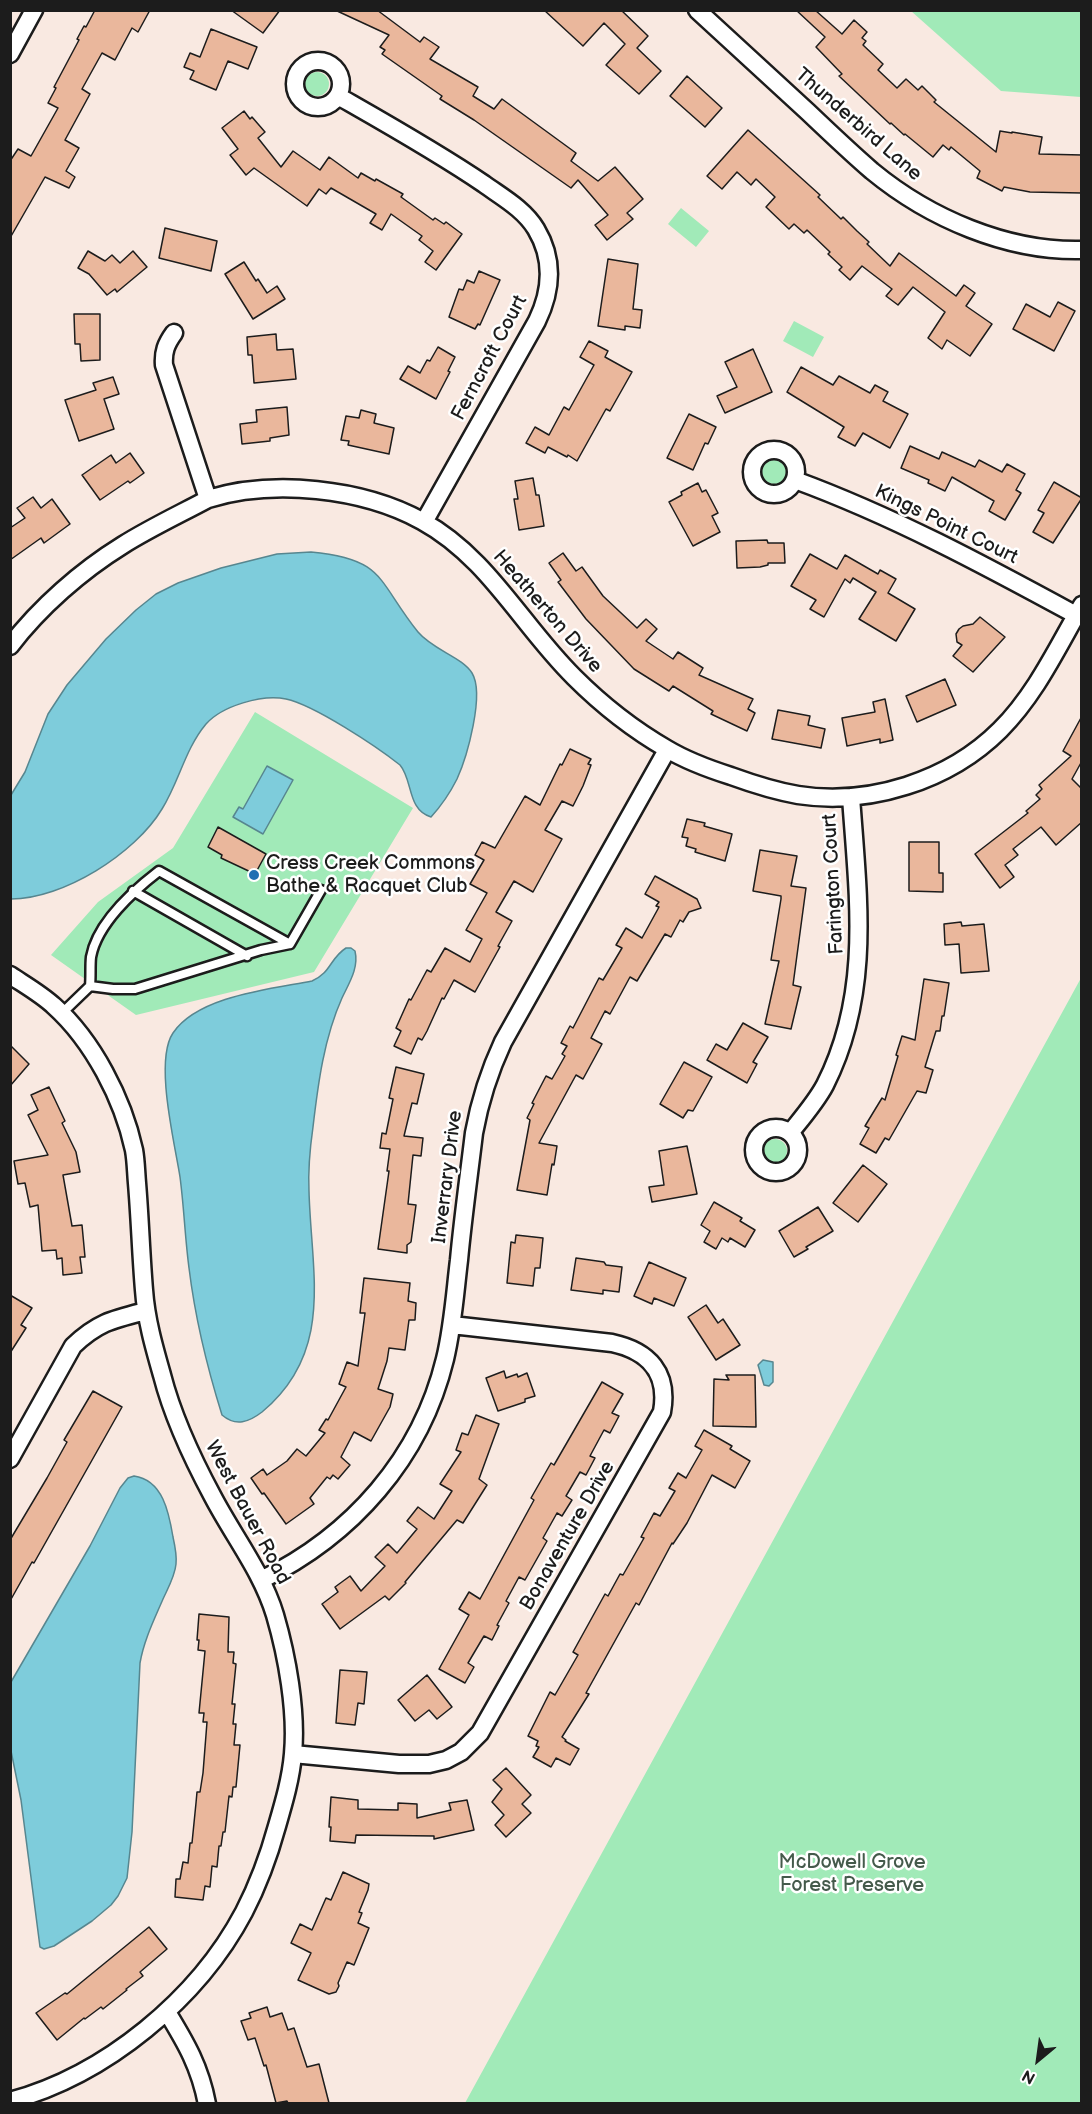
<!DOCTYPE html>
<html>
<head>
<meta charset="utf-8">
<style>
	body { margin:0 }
	#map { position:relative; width:1092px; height:2114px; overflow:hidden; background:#f9e9e1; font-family:"Balsamiq Sans",sans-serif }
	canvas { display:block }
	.frame { position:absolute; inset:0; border:12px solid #1c1c1c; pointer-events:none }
	.north { position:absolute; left:1008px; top:2030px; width:60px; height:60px; -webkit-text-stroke:4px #fff; paint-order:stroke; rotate:209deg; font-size:16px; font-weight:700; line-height:24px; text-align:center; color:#1c1c1c }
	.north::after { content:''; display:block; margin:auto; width:21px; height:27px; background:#1c1c1c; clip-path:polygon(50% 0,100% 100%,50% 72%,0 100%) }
</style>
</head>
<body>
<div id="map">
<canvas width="1092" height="2114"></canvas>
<div class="frame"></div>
<div class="north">N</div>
</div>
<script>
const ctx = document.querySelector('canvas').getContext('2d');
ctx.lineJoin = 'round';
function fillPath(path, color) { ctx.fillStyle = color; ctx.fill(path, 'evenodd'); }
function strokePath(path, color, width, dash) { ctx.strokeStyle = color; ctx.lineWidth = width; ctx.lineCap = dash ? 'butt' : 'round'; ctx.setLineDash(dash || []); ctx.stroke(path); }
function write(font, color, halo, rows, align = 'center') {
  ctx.font = font + ' "Balsamiq Sans",sans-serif'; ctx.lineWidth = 5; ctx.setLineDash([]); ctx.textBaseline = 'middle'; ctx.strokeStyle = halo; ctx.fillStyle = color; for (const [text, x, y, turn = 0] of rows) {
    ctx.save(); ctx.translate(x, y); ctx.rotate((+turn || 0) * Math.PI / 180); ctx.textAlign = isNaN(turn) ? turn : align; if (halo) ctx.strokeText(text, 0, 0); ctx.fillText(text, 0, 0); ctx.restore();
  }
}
fillPath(new Path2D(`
	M911,11H1081V97L1001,91Z
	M305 84a12 12 0 1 1 24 0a12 12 0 1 1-24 0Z
	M681,208L709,231L696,247L668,224Z
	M794,321L824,337L813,357L783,341Z
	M762 472a12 12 0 1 1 24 0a12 12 0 1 1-24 0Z
	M255,712L413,808L314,972L136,1015L51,955L98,902L173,848Z
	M1081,978V2103H465Z
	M763 1151a12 12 0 1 1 24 0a12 12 0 1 1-24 0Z`), '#a1eab8');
const water = new Path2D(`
	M311,552C386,559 377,581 418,632C433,650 462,657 472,673C485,694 467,757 457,779C450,793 441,806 431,817C407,810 413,780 400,765C376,746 314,705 286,699C262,694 222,706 206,724C185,749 179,782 162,809C135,854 63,899 11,899V795L25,772L48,714L67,685L106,639L136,610L156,594L178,583L221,568L277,554Z
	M267,766L293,780L263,834L233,817L239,807L243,809Z
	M346,948H351L355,951C359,968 349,983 342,998C324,1038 318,1084 313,1127C310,1148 308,1170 309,1191C311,1273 335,1351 262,1412C249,1422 236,1427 222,1415C207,1367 195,1317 189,1268C185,1238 184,1207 180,1177C175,1144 154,1061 173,1033C198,996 271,989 312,981C331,973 330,958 346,948Z
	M763,1360L773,1362V1382L769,1386L764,1385L758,1365Z
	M134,1476C163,1480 169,1513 173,1537C175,1546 177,1555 176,1564C175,1576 168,1588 163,1599C154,1620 144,1640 140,1663L132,1832L127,1878L118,1896L111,1905L92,1921L54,1946L44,1949L40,1947L21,1800L11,1751V1682L90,1546L120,1488L128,1478Z`);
fillPath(water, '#7eccdb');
strokePath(water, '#57868f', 1.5);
const building = new Path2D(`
	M95,10H150L138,32L132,28L115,60L102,53L82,89L90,94L65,140L79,148L66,171L75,177L69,188L45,177L10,238V161L18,149L31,156L58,108L48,103L56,88L54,87L79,40L77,39L84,26L86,27Z
	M231,10H280L263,33Z
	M335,10H377L420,42L424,37L439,47L430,59L478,87L473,96L494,109L502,99L576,153L571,161L598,181L615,167L643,199L627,213L633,219L607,240L595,225L608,215L578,180L571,188L474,120L440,99L442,96L382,54L385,50L380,47L389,35Z
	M544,10H621L648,36L637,48L661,71L639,94L606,65L625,44L604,23L583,46Z
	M796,10H815L842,34L854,20L867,32L862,38L866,41L863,45L883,64L878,70L897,88L906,79L918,90L922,86L936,100L934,102L996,152L1000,131L1012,133V132L1042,137L1039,154L1082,155V193L1030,192L1004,187L1002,191L977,178L980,171L951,147L949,150L943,145L933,157L905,134L904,135L891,123L890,124L839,76L842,74L816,47L825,37Z
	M211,29L257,47L248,69L228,61L216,90L190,79L194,71L184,67L190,53L200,57Z
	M687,76L722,108L705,127L670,96Z
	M244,111L250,119L252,117L265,132L258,138L281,167L293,151L320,170L329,157L358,178L361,173L375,181L376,179L403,194L401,197L433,220L435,218L444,224L446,222L462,234L436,270L425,262L433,251L419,240L422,236L391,214L382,230L370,223L376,214L331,188L326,194L319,189L307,206L254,168L246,175L230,155L238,149L222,128Z
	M748,130L820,195L818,197L841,219L843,217L857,231L869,242L867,244L890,266L899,253L956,296L964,285L975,293L966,306L992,324L970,356L947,340L942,349L928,338L945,312L913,287L898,305L886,296L892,289L862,266L850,280L839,270L842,267L828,254L830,252L807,230L804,233L794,224L789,229L766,207L775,197L756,179L751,185L737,172L722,189L707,176Z
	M165,228L217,241L211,271L159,258Z
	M88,251L105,261L112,255L120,263L133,251L147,267L117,292L115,289L107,295L89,274L78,268Z
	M608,259L638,264L633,309L642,310L640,328L625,326V330L598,326Z
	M244,262L256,281L258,279L267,293L277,286L285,299L253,319L225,274Z
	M479,271L500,280L480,325L478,324L475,329L449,317L459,289L463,290L467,280L474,283Z
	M1058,302L1075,311L1054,351L1013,329L1026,304L1050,317Z
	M74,314H100V360L81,361L80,344H75Z
	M276,334L277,350L293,349L296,379L254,383L252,355H248L247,337Z
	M589,341L608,351L605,357L632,372L610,411L606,409L577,461L568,455L567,457L548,447L545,453L526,443L535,427L549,435L564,407L569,410L594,365L580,357Z
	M438,347L455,357L448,371L450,372L436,399L400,379L408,366L420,373L427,360L430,361Z
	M753,349L772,392L725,413L717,396L737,387L725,362Z
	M801,367L833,385L839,376L870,393L875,385L888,392L883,401L908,414L890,448L863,433L855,446L838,437L844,427L787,392Z
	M113,377L119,394L104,399L114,429L79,441L65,400L96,390L93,383Z
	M287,407L289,435L270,438V441L242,444L240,424L257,422L256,410Z
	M361,410L376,414L374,423L394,428L389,454L348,445L349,441L341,440L346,416L359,418Z
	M689,414L716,427L708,444L705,443L693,470L667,458Z
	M910,446L939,459L942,452L975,467L979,460L1002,472L1007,464L1025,474L1016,490L1021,493L1005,520L989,511L994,501L952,477L945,491L928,483L929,480L901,468Z
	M130,453L144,473L130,483L128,481L100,500L82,475L111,455L116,463Z
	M533,478L536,495H539L544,526L519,530L514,499H518L515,481Z
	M1054,482L1082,498L1053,543L1033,532L1044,513L1038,510Z
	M698,483L702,492L706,490L718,513L712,516L720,532L693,546L669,502L682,495L681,492Z
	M33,497L41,508L52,499L70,524L44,543L41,538L10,560V528L25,518L17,508Z
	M767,540L768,543H784L785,563H768V565L760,567L737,568L736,541Z
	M563,553L576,571L582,567L603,596L637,628L646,619L657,629L646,641L673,659L678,652L703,668L699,675L753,699L748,709L755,713L747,731L711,714L713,711L673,686L669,691L634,669L586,619L558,582L561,580L549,563Z
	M810,554L837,569L845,555L878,574L880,570L896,579L888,593L915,609L896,641L859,619L876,592L853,578L850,583L845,579L824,617L810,609L816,600L791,586Z
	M980,617L1005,637L973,672L953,656L962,645L957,642L956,634L959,629L963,626L973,624Z
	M945,679L956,705L917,722L906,696Z
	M885,699L893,740L880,743V739L847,746L842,718L875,712L873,702Z
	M778,710L810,716L808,725L825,729L821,748L772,739Z
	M1082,716V761L1072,779L1082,789V822L1056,845L1041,827L1013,849L1018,855L1005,865L1014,877L1000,888L975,854L1028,813L1026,811L1040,799L1036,795L1042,789L1039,785L1071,756L1063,751Z
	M570,749L591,759L588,764L591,765L583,786L573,806L562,801L545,830L562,839L533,892L514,881L496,912L512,921L498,946L500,947L475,992L454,980L444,999L442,998L427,1031L422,1040L418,1038L411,1054L394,1046L401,1031L396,1028L409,999L411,1000L427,970L431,972L445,948L470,962L482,939L466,930L487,893L470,884L484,860L475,855L482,842L495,848L525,796L540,805L560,764L562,765Z
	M687,819L705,823L704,826L732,834L725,861L695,852L696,849L686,846L688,838L682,837Z
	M218,827L266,854L255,874L221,858L222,855L208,847Z
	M909,842H939V873H943V892L909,891Z
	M760,850L797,856L791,886L806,888L793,985L801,987L791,1029L765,1024L779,961L771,960L781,899V896L753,891Z
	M655,876L697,899L701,908L689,912L683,922L680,920L671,937L665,934L637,981L630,977L610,1014L605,1011L591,1038L602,1044L583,1079L576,1075L539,1143L557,1146L554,1165L552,1164L547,1195L517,1190L530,1120L527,1118L534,1104L532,1103L546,1076L552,1079L565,1056L562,1054L567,1046L561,1043L570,1026L573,1028L599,978L603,980L622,948L616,945L626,928L642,938L659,907L656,906L659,902L645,894Z
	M961,922L962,926L984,924L989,971L961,973L959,944L945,945L944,924Z
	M924,979L949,983L944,1016H942L940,1031H936L925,1067L933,1070L926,1093L917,1091L889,1140L885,1138L876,1153L860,1144L869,1128L865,1126L882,1098L885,1100L898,1056L896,1055L902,1036L915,1040Z
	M743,1023L768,1037L753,1062L757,1064L747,1083L707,1060L716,1044L727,1050Z
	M10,1045L29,1064L10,1086Z
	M684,1062L712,1077L693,1111L688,1110L683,1118L660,1104Z
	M396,1067L424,1074L417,1104L412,1103L404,1136L423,1138L421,1156L413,1155L408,1204L416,1205L411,1242L407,1245V1253L378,1249L389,1171H387L390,1149L380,1148L382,1133L386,1134L393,1099L389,1098Z
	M49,1087L65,1121L62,1123L76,1152L80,1172L63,1175L72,1226L82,1225L85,1257H80L82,1273L63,1275L62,1258L57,1259L56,1250L42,1251L38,1205L30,1207L25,1183L18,1184L14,1161L48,1155L28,1115L38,1110L31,1095Z
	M687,1146L697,1194L652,1202L649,1187L664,1185L659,1151Z
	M863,1165L887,1184L858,1222L833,1203Z
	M714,1202L742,1218L740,1221L755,1230L745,1247L730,1238L728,1242L722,1238L716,1249L704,1242L710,1231L701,1225Z
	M818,1207L833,1231L806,1247L808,1249L794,1257L779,1231Z
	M516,1235L543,1238L540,1268H535L533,1286L507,1283L511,1242L515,1243Z
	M576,1258L604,1262L606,1265L622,1267L619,1292L603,1290V1294L571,1290Z
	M649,1262L686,1278L674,1306L654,1298L652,1304L634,1296Z
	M364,1278L410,1283L408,1301L416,1303L415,1320H409L405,1350L389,1348L387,1361L378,1389L393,1394L390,1407L371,1441L354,1432L341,1457L350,1465L338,1479L333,1475L330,1479L327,1477L310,1498L314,1504L286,1524L264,1493L262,1494L251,1478L263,1469L267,1475L287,1461L297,1449L306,1456L325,1433L319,1430L326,1419L328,1420L346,1387L339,1384L347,1362L358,1366L365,1313H360Z
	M10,1295L32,1308L21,1325L26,1328L10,1353Z
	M706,1305L718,1323L723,1319L740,1345L716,1360L688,1317Z
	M504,1371L506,1378L517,1374L518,1377L527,1373L535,1396L525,1399V1402L498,1411L486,1378Z
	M726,1375H755L756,1427L713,1426L714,1379L729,1380Z
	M602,1382L623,1394L612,1413L619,1416L610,1433L604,1430L590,1456L595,1458L586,1475L580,1472L566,1496L572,1500L562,1516L557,1513L543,1538L547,1541L525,1580L519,1577L506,1601L509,1603L497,1625L499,1626L492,1640L484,1636L468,1663L474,1667L465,1683L439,1669L469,1615L459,1609L469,1592L480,1599L534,1500L531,1498L551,1463L554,1465Z
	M93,1391L122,1407L34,1563L32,1562L10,1601V1540L47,1478L67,1442L64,1440Z
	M476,1415L499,1424L479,1479L487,1485L463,1523L457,1520L405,1582L406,1583L389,1600L385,1596L340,1629L322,1604L338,1592L335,1587L350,1576L361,1591L385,1566L375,1557L388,1544L397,1553L417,1529L407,1521L418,1507L434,1519L452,1491L440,1484L461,1452L456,1450L462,1433L468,1435Z
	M704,1430L732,1446L730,1449L750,1461L735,1488L712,1475L687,1523L673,1544L672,1543L639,1605L636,1603L586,1693L589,1694L562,1737L566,1740L565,1741L579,1749L570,1765L556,1758L551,1767L533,1757L539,1747L536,1746L538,1741L528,1736L550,1692L555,1695L578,1655L573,1652L605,1594L608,1596L620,1574L623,1575L644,1538L641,1537L654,1513L660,1516L675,1491L669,1488L678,1473L686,1478L702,1450L695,1446Z
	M199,1614L229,1617L228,1652H234L233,1663L236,1664L232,1704H235L233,1724H236L234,1745H240L236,1787H233L232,1797L229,1796L225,1832H223L221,1846H219L217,1867L212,1866L210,1887L205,1886L203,1900L175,1897L176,1879H180L183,1862L188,1863L190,1843H192L196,1803L197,1792H200L203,1773L207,1722H203L204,1713H199L205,1651L198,1650L199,1640H197Z
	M340,1670L367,1672L364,1704L358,1703L355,1725L336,1723Z
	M427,1675L452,1707L437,1719L429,1710L415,1721L398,1700Z
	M506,1768L531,1795L522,1804L531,1813L506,1837L495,1825L504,1815L492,1802L502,1789L493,1780Z
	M331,1797L358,1800V1809L398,1810V1803L417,1804V1818L451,1810L449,1803L467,1800L474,1830L434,1839V1836L356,1835L355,1843L330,1841L331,1827H329Z
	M343,1872L369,1884L368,1890L359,1912L362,1913L358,1923L369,1928L354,1965L347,1962L338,1983L339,1986L336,1992L329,1994L298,1980L311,1953L291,1943L300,1924L312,1930L326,1898L331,1900Z
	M149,1927L167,1949L140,1972L143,1976L126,1989L127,1990L103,2009L101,2007L85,2019L84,2018L57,2040L36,2013L65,1993L67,1994Z
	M267,2007L270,2017L282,2013L288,2030L294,2028L307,2067L319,2064L329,2103H288L287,2101L276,2103L266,2065L264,2066L255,2038L248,2040L241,2021L251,2018L249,2013Z`);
fillPath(building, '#eab79c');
strokePath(building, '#1c1c1c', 1.5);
const lane = new Path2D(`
	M133,891L247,956
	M90,986C91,976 90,966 91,957C97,924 133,891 159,871L290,944
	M61,1014L90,986L113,989H135L261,950L290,944L321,890`);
const street = new Path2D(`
	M697,10C734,44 771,78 808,112C829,132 850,152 872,171C929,218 1007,252 1082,250
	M10,54L34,10
	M295 84a23 23 0 1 1 46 0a23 23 0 1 1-46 0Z
	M338,96C387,124 437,152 484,184C502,197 524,209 536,229C554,259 552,290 537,321L424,522
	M174,333C166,344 163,352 164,365L208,499
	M752 472a22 22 0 1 1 44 0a22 22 0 1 1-44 0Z
	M795,480C893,516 984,565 1076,615
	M10,646C40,607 81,571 123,545C150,528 180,514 208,499C273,479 362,488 422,521C488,557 522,626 574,677C601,704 634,730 667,749C687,761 709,769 731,776C753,784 775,791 798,795C869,806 949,781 1000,730C1036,694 1057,648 1082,605
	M10,975C25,985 41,994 54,1006C93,1041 123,1099 134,1150C136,1161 136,1172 137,1183C140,1219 141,1254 144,1290C146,1319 154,1347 162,1375C173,1418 192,1458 213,1497C234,1537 262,1572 275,1615C287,1656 297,1711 293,1754C291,1778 284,1802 277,1826C269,1855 258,1885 244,1912C198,1999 106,2075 10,2101
	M754 1150a22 22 0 1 1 44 0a22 22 0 1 1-44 0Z
	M790,1133C802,1118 816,1102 825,1085C872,992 858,897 851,797
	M10,1459L73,1346C98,1322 114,1319 146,1311
	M261,1580C352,1536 421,1458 445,1359C453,1326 455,1293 459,1260C463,1217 469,1175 474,1133C480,1100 489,1072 503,1042L667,750
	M293,1754L399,1764H429L446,1760L461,1752L480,1733L662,1412C669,1373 649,1351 612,1343L452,1325
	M167,2012C186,2043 200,2067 207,2104`);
strokePath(lane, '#1c1c1c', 13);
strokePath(street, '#1c1c1c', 21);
strokePath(lane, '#fff', 8);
strokePath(street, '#fff', 16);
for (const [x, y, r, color] of [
	[254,875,6,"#1f6fb2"]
]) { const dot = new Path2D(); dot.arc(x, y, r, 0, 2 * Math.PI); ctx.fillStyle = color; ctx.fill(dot); strokePath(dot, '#fff', 2); }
write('20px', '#1c1c1c', '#fff', [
	["Thunderbird Lane",858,125,41],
	["Ferncroft Court",490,358,-62],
	["Kings Point Court",946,525,26],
	["Heatherton Drive",547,612,49],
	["Farington Court",834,884,-93],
	["Inverrary Drive",448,1177,-83],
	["West Bauer Road",247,1513,62],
	["Bonaventure Drive",568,1536,-60]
]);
write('20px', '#1c1c1c', '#fff', [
	["Cress Creek Commons",266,864],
	["Bathe & Racquet Club",266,887]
], 'left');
write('20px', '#445a4b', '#fff', [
	["McDowell Grove",852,1863],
	["Forest Preserve",852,1886]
]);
</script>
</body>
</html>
